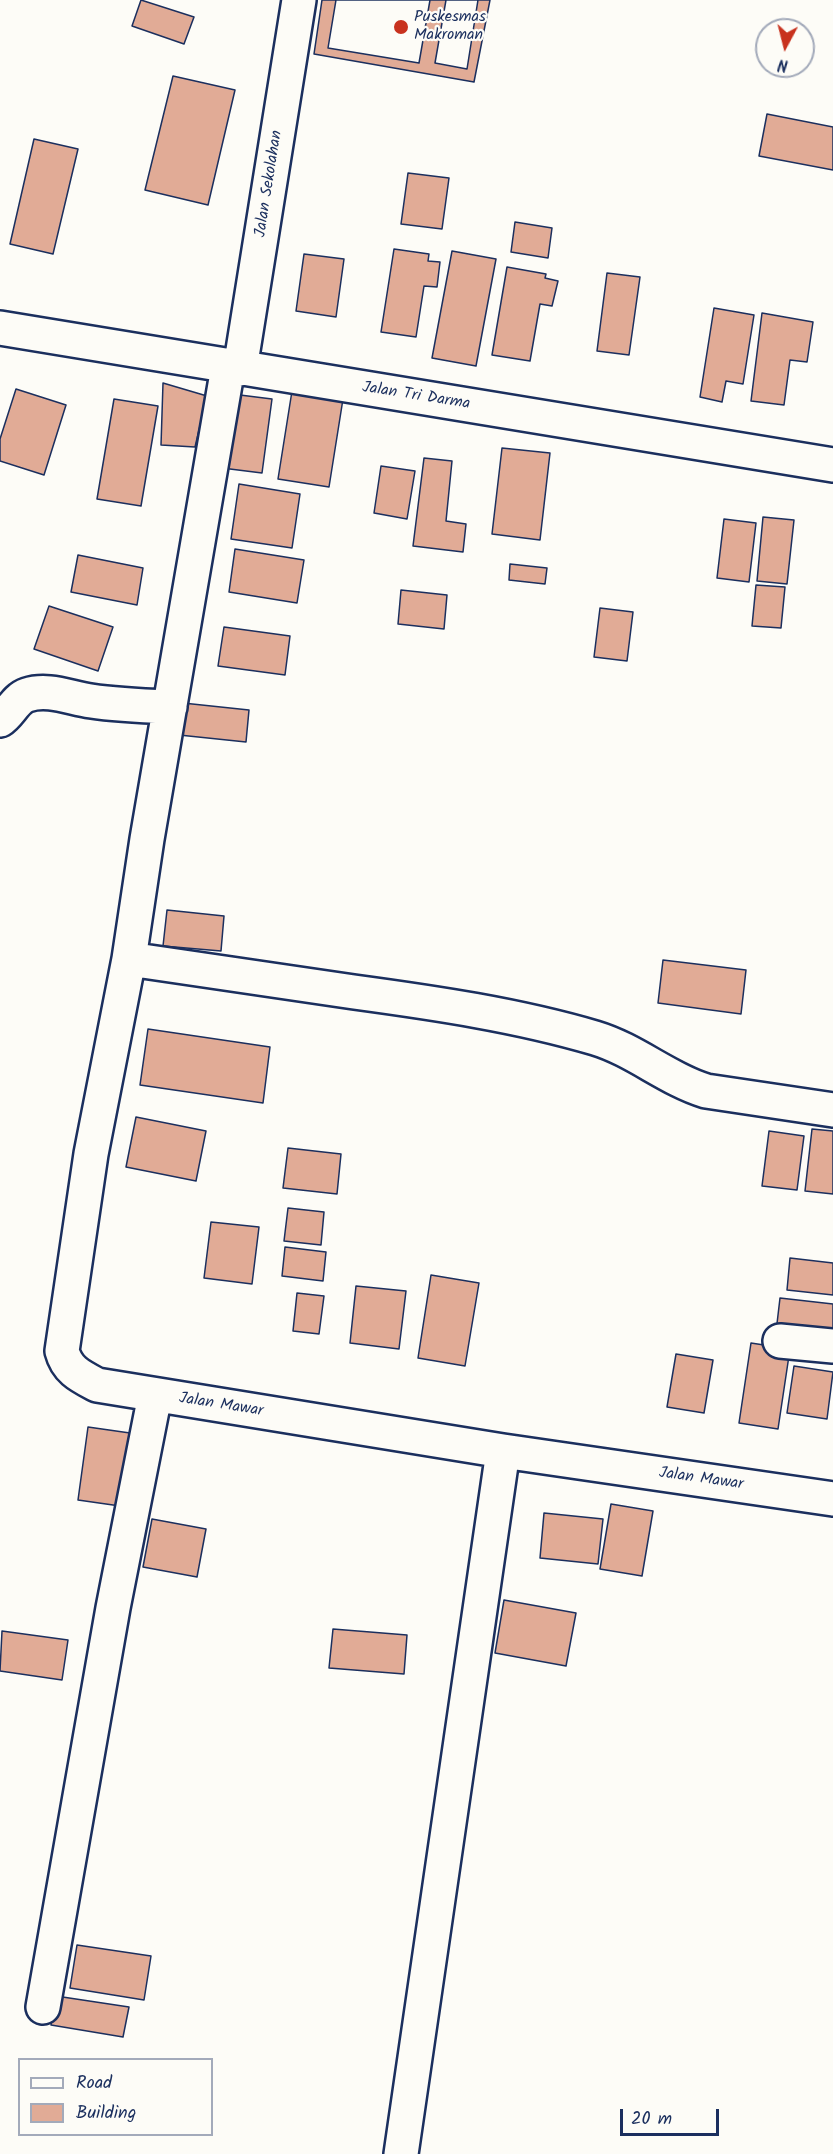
<!DOCTYPE html>
<html>
<head>
<meta charset="utf-8">
<style>
	body { margin:0 }
	#map { position:relative; width:833px; height:2154px; overflow:hidden; background:#fdfcf7; font-family:Kalam,sans-serif }
	canvas { display:block }
	.legend { position:absolute; left:18px; top:2058px; width:195px; height:78px; box-sizing:border-box; background:#fdfcf7; border:2px solid #a3aaba; margin:0; padding:8px 10px; list-style:none; font-size:18px; color:#1b2f5e }
	.legend li { display:flex; align-items:center; gap:12px; height:30px }
	.legend b { width:30px; border:2px solid #a3aaba }
	.north { position:absolute; left:755px; top:18px; width:60px; height:60px; box-sizing:border-box; background:#fdfcf7; border:2px solid #a3aaba; border-radius:50%; rotate:187deg; font-size:16px; font-weight:700; line-height:24px; text-align:center; color:#1b2f5e }
	.north::after { content:''; display:block; margin:auto; width:21px; height:27px; background:#c8321e; clip-path:polygon(50% 0,100% 100%,50% 72%,0 100%) }
	.scale { position:absolute; left:620px; top:2109px; width:99px; height:27px; box-sizing:border-box; border:3px solid #1b2f5e; border-top:0; padding-left:8px; font-size:18px; line-height:21px; white-space:nowrap; color:#1b2f5e; -webkit-text-stroke:4px #fdfcf7; paint-order:stroke }
</style>
</head>
<body>
<div id="map">
<canvas width="833" height="2154"></canvas>
<ul class="legend">
<li><b style="height:8px;background:#fdfcf7"></b>Road</li>
<li><b style="height:16px;background:#e1ab96"></b>Building</li>
</ul>
<div class="north">N</div>
<div class="scale">20 m</div>
</div>
<script>
const ctx = document.querySelector('canvas').getContext('2d');
ctx.lineJoin = 'round';
function fillPath(path, color) { ctx.fillStyle = color; ctx.fill(path, 'evenodd'); }
function strokePath(path, color, width, dash) { ctx.strokeStyle = color; ctx.lineWidth = width; ctx.lineCap = dash ? 'butt' : 'round'; ctx.setLineDash(dash || []); ctx.stroke(path); }
function write(font, color, halo, rows, align = 'center') {
  ctx.font = font + ' Kalam,sans-serif'; ctx.lineWidth = 4.5; ctx.setLineDash([]); ctx.textBaseline = 'middle'; ctx.strokeStyle = halo; ctx.fillStyle = color; for (const [text, x, y, turn = 0] of rows) {
    ctx.save(); ctx.translate(x, y); ctx.rotate((+turn || 0) * Math.PI / 180); ctx.textAlign = isNaN(turn) ? turn : align; if (halo) ctx.strokeText(text, 0, 0); ctx.fillText(text, 0, 0); ctx.restore();
  }
}
const building = new Path2D(`
	M141,0L194,17L184,44L132,26Z
	M322,0H490L474,82L314,54Z
	M336,0H430L419,63L328,48Z
	M446,0H478L467,69L435,63Z
	M173,76L235,90L208,205L145,190Z
	M767,114L833,127V170L759,156Z
	M34,139L78,149L53,254L10,244Z
	M408,173L449,178L442,229L401,224Z
	M515,222L552,228L548,258L511,252Z
	M394,249L429,254L428,261L440,262L437,287L424,286L416,337L381,332Z
	M452,251L496,259L476,366L432,358Z
	M304,254L344,259L336,317L296,311Z
	M507,267L546,274L545,278L558,281L552,306L540,304L530,361L492,355Z
	M607,273L640,277L629,355L597,351Z
	M714,308L754,315L743,384L726,381L722,402L700,397Z
	M762,313L813,322L807,362L790,360L784,405L751,401Z
	M163,383L207,396L195,447L161,445Z
	M16,389L66,405L44,475L0,461V439Z
	M292,391L343,399L329,487L278,479Z
	M232,394L272,399L262,473L222,468Z
	M114,399L158,406L141,506L97,499Z
	M502,448L550,453L540,540L492,534Z
	M424,458L452,461L446,521L466,524L463,552L413,546Z
	M381,466L415,471L407,519L374,513Z
	M239,484L300,494L292,548L231,539Z
	M763,517L794,520L787,584L757,581Z
	M724,519L756,523L749,582L717,578Z
	M235,549L304,560L297,603L229,592Z
	M78,555L143,568L137,605L71,592Z
	M510,564L547,568L545,584L509,580Z
	M756,585L785,587L781,628L752,626Z
	M401,590L447,595L444,629L398,624Z
	M49,606L113,627L98,671L34,649Z
	M600,608L633,612L627,661L594,657Z
	M224,627L290,636L285,675L218,666Z
	M183,703L249,710L246,742L179,735Z
	M167,910L224,916L221,951L163,946Z
	M663,960L746,970L741,1014L658,1003Z
	M148,1029L270,1047L263,1103L140,1085Z
	M136,1117L206,1131L196,1181L126,1167Z
	M812,1129L833,1131V1194L805,1191Z
	M769,1131L804,1136L797,1190L762,1186Z
	M288,1148L341,1154L337,1194L283,1188Z
	M288,1208L324,1212L321,1245L284,1241Z
	M211,1222L259,1227L252,1284L204,1278Z
	M285,1247L326,1252L323,1281L282,1276Z
	M790,1258L833,1263V1295L787,1290Z
	M431,1275L479,1283L465,1366L418,1358Z
	M356,1286L406,1291L399,1349L350,1343Z
	M297,1293L324,1296L319,1334L293,1331Z
	M780,1298L833,1304V1339L776,1332Z
	M751,1343L790,1349L778,1429L739,1423Z
	M676,1354L713,1360L704,1413L667,1407Z
	M794,1366L833,1372L827,1419L787,1413Z
	M88,1427L130,1433L120,1506L78,1500Z
	M611,1504L653,1511L642,1576L600,1569Z
	M544,1513L603,1519L598,1564L540,1558Z
	M152,1519L206,1529L197,1577L143,1567Z
	M504,1600L576,1613L566,1666L495,1653Z
	M333,1629L407,1635L404,1674L329,1668Z
	M2,1631L68,1640L62,1680L0,1671Z
	M77,1945L151,1956L144,2000L70,1988Z
	M56,1996L129,2007L123,2037L51,2025Z`);
fillPath(building, '#e1ab96');
strokePath(building, '#1b2f5e', 1.5);
const minor = new Path2D(`
	M0,328L833,465
	M228,367L147,839L129,959L91,1154L62,1351C67,1370 80,1376 97,1385L503,1451L833,1499
	M240,369L299,0
	M0,720C10,714 15,699 27,695C48,688 70,698 91,701C117,705 144,706 170,707
	M129,959C204,970 279,981 354,992C435,1003 517,1015 595,1038C635,1050 667,1079 706,1091L833,1110
	M780,1341L833,1346
	M43,2007L113,1608L155,1395
	M401,2154L503,1451`);
strokePath(minor, '#1b2f5e', 38);
strokePath(minor, '#fdfcf7', 33);
for (const [x, y, r, color] of [
	[401,27,8,"#c8321e"]
]) { const dot = new Path2D(); dot.arc(x, y, r, 0, 2 * Math.PI); ctx.fillStyle = color; ctx.fill(dot); strokePath(dot, '#fdfcf7', 2); }
write('16px', '#1b2f5e', '#fdfcf7', [
	["Puskesmas",414,18],
	["Makroman",414,36]
], 'left');
write('16px', '#1b2f5e', '#fdfcf7', [
	["Jalan Sekolahan",270,184,-81],
	["Jalan Tri Darma",416,397,9],
	["Jalan Mawar",221,1406,9],
	["Jalan Mawar",701,1480,8]
]);
</script>
</body>
</html>
